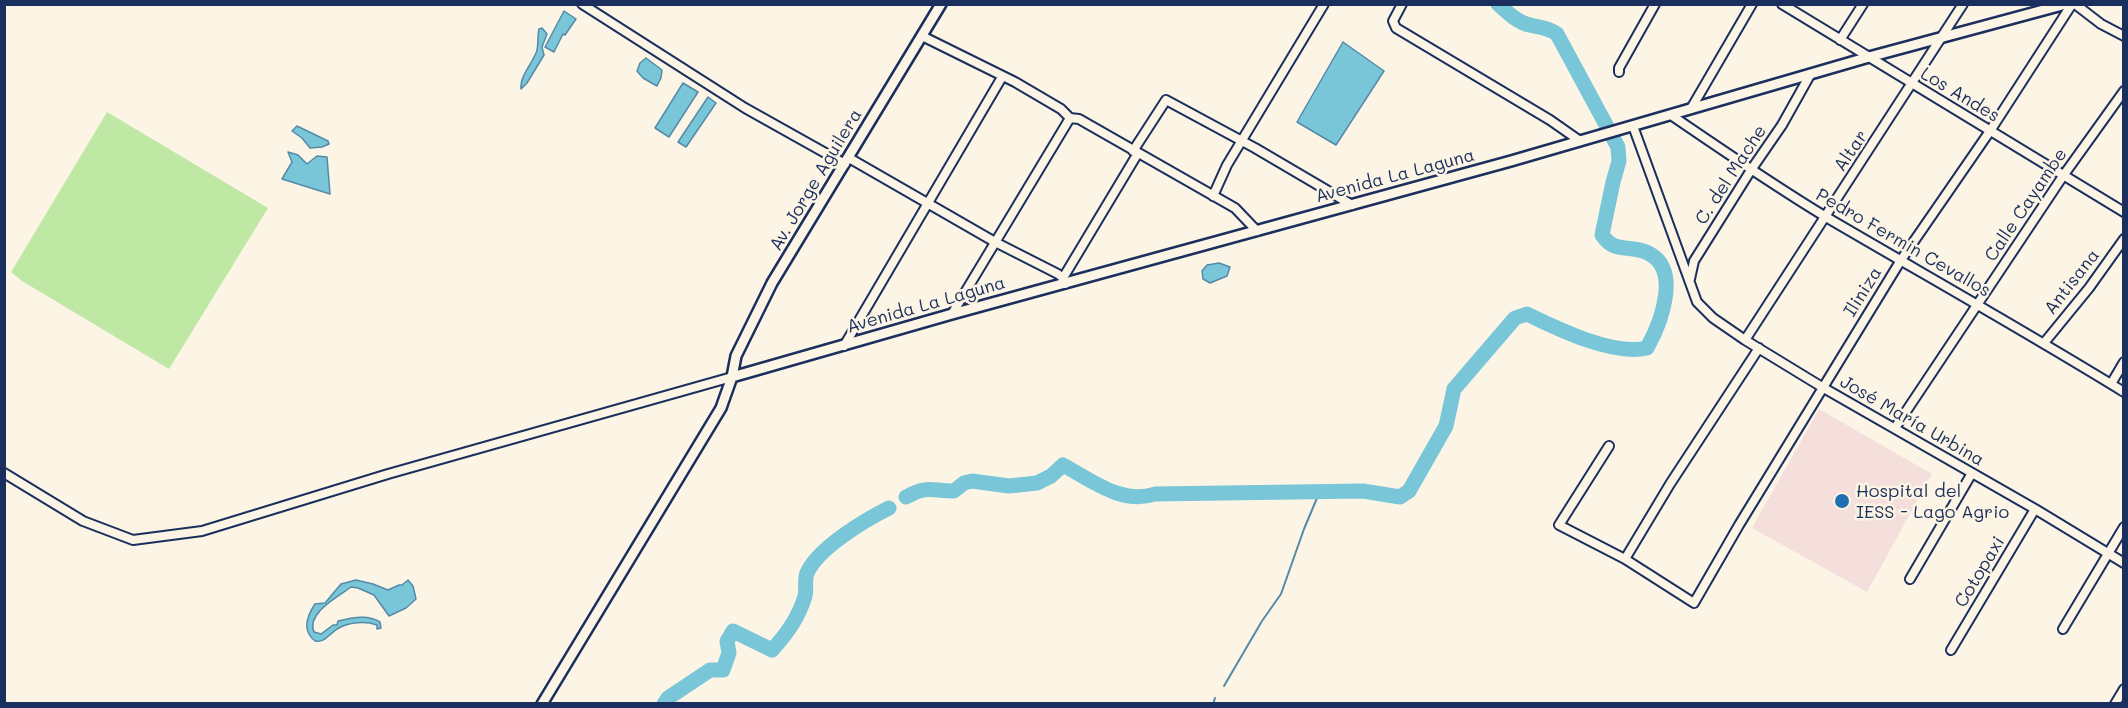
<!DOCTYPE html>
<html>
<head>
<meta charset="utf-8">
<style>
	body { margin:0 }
	#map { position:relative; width:2128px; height:708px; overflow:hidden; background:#fcf5e5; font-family:Mali,sans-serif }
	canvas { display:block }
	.frame { position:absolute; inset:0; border:6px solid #1b2f5e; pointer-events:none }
</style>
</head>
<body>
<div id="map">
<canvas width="2128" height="708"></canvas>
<div class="frame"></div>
</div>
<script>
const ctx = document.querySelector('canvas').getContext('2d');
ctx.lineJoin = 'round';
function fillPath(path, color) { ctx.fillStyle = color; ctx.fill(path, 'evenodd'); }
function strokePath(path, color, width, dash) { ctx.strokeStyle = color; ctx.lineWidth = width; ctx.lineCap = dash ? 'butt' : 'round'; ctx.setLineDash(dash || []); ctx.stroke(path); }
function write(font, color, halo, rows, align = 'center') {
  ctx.font = font + ' Mali,sans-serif'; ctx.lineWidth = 5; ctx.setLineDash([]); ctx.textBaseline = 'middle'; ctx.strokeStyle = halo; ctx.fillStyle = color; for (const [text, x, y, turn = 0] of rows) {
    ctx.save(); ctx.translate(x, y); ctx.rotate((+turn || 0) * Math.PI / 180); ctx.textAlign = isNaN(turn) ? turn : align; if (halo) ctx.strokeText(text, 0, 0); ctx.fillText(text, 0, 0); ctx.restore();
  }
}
fillPath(new Path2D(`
	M1819,409L1932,474L1867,592L1752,528Z`), '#f4dfdc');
fillPath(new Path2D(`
	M107,112L268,208L169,369L22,281L11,272Z`), '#bfe8a5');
const water = new Path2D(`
	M564,11L576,19L565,35L563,34L554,52L545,47Z
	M542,28L547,34L542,47L544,55L527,83L521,89C520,76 531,65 536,53C539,47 537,37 539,29Z
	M1343,42L1384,71L1336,145L1297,122Z
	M646,58L662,70L661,78L657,86L643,78L637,71L640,63Z
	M683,83L698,92L669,137L655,128Z
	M708,97L716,103L686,147L678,142Z
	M297,126L328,141L329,144L322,147L310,148L302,138L292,131Z
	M288,152L298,155L307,164L317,156L327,157L330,194L282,179L292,162Z
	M1219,263L1230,267L1227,276L1210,283L1203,279L1202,271L1207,265Z
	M356,580L373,584L388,590L399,585H402L408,580L413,586L416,599L406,608L389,616L374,595L358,588L351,587C338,597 306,613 314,632L321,634L333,625H337L338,621C352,618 367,614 380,622L381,628L377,629V625C366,621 349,622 339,628C329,633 326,643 315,641C302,631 307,616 315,604L325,603L341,584Z`);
fillPath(water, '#7ac6d9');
strokePath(water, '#548aa8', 1.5);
strokePath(new Path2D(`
	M1224,686L1262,621L1281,594L1304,529L1320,491
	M1213,704L1215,698`), '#548aa8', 2);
strokePath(new Path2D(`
	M906,497C928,485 931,491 954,491L964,483L972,481L1009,486L1037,483L1051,476L1063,465C1091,480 1122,505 1155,494L1363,491L1400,497L1409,491L1446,426L1454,389L1515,318L1527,314C1558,329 1613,356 1647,348C1661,323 1684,264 1643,251C1625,245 1615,253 1602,235L1613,182L1619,161L1618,147L1557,34C1547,27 1541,28 1530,25C1518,23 1507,12 1498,4
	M664,704L668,698L710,670H723L729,653L727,641L733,631L772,650C787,634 799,617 805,596C807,588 804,581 807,573C818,548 865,520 889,508`), '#7ac6d9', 15);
const minor = new Path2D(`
	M582,4L745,108L845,164
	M1402,4L1393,21L1396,28L1550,120L1580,141
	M1782,4L2124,212
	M2075,4L2101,24L2124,36
	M922,36L1015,82L1061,109L1070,118L1079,119L1235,208L1257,231
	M1840,40L1863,4
	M1619,72V68L1655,4
	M1692,107L1752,4
	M1671,115C1722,150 1773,185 1826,217C1925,275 2025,331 2124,392
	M1633,126L1697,302L1713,318L1745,340L1822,387L2035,509L2124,563
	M1133,151L1166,100L1255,148L1352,205
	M849,158L995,242L1058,274L1063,278L1065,284
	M1213,196L1227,165L1324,4
	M1063,278L1138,153
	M1690,279L1694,261L1751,170L1782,125L1810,75
	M952,314L1070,118
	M1745,340L1963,4
	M2044,343L2089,288L2124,239
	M844,346L1002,77
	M2111,384L2124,362
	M1895,428L2063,176L2124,91
	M1609,446L1559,525L1625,559L1694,603L1739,525L1901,260L1990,131L2072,4
	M4,473L83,521L133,540L202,531L388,474L732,377
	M1625,559L1670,484L1759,348
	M1910,579L1972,473
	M2063,629L2124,527
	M1951,650L2035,509
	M2115,704L2124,689`);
const tertiary = new Path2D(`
	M732,377L952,314L1511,161L1869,57L2066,4
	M542,704L721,408L732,377L736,356L772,283L941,4`);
strokePath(minor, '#1b2f5e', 12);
strokePath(tertiary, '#1b2f5e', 14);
strokePath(minor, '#fcf5e5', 8);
strokePath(tertiary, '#fcf5e5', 9);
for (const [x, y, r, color] of [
	[1842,501,8,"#1f6fb2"]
]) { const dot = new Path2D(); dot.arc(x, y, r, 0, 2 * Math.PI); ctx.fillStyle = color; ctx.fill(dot); strokePath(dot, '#fcf5e5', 2); }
write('18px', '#1b2f5e', '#fcf5e5', [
	["Los Andes",1960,95,31],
	["Altar",1851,151,-56],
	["C. del Mache",1731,175,-57],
	["Avenida La Laguna",1395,176,-15],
	["Av. Jorge Aguilera",816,180,-59],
	["Calle Cayambe",2026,205,-56],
	["Pedro Fermin Cevallos",1903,243,30],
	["Antisana",2072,282,-52],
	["Iliniza",1863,292,-58],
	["Avenida La Laguna",926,305,-16],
	["José María Urbina",1912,421,30],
	["Cotopaxi",1980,572,-59]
]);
write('18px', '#1b2f5e', '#fcf5e5', [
	["Hospital del",1856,491],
	["IESS - Lago Agrio",1856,512]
], 'left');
</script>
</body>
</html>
